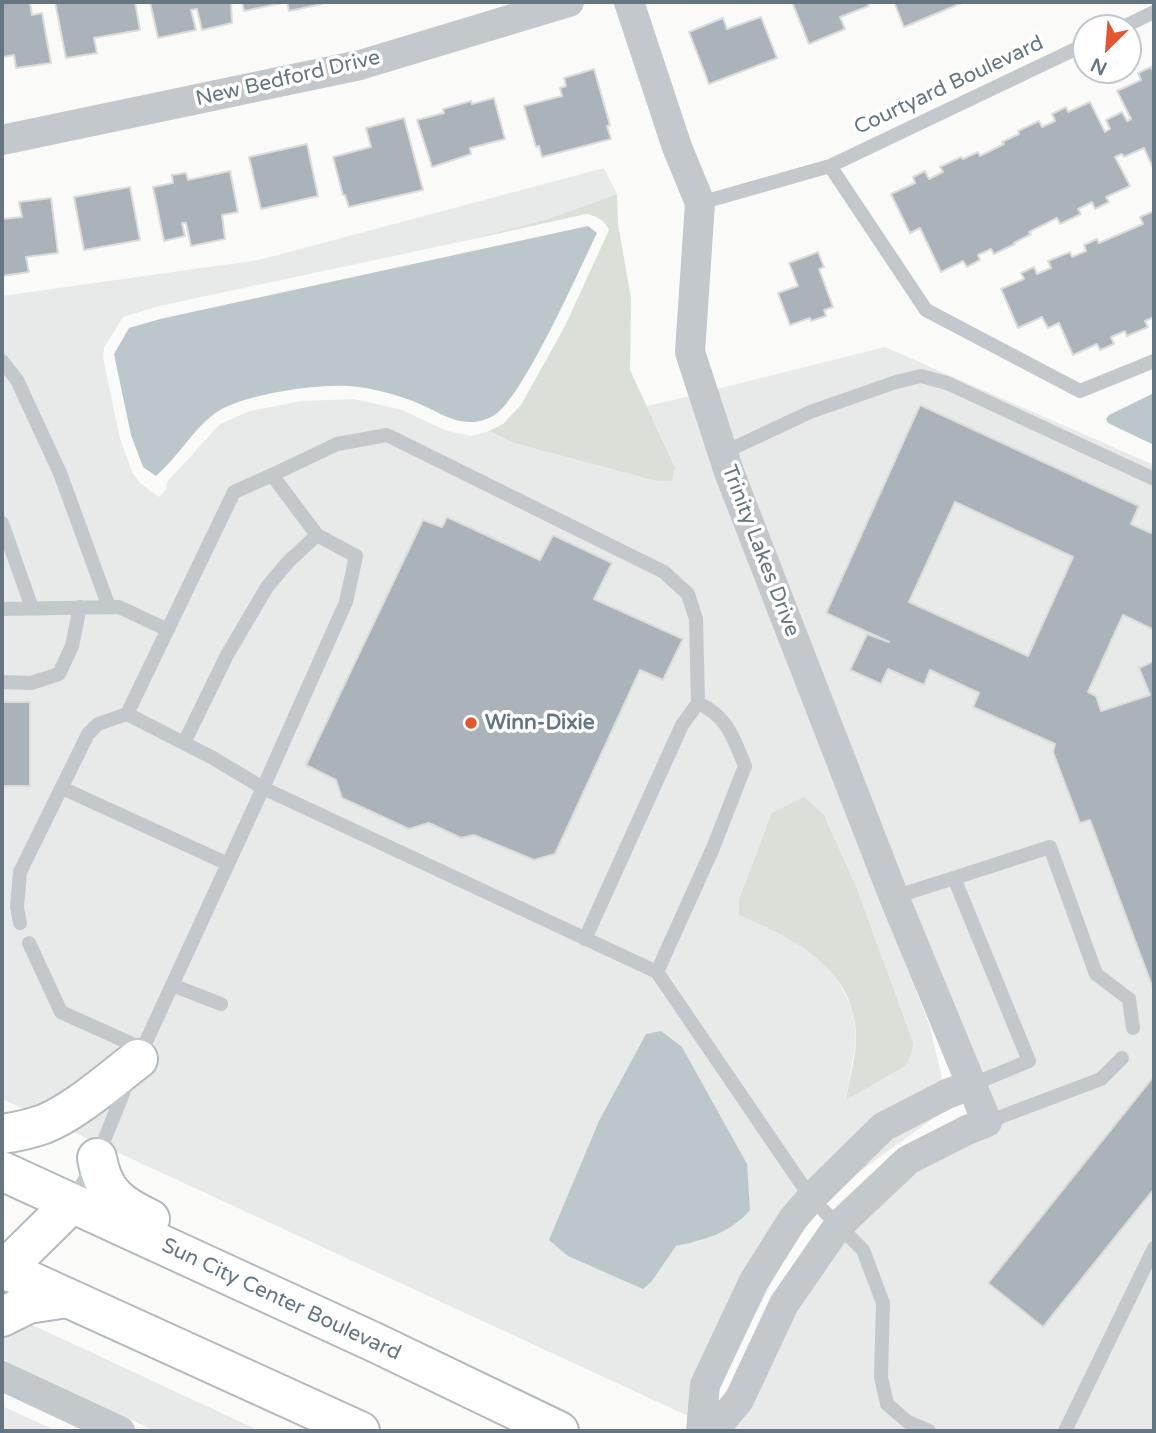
<!DOCTYPE html>
<html>
<head>
<meta charset="utf-8">
<style>
	body { margin:0 }
	#map { position:relative; width:1156px; height:1433px; overflow:hidden; background:#fafaf8; font-family:"Varela Round",sans-serif }
	canvas { display:block }
	.frame { position:absolute; inset:0; border:4px solid #657683; pointer-events:none }
	.north { position:absolute; left:1072px; top:14px; width:70px; height:70px; box-sizing:border-box; background:#fff; border:2px solid #c1c8cd; border-radius:50%; rotate:205deg; font-size:19px; font-weight:700; line-height:28px; text-align:center; color:#657683 }
	.north::after { content:''; display:block; margin:auto; width:24px; height:32px; background:#e4572e; clip-path:polygon(50% 0,100% 100%,50% 72%,0 100%) }
</style>
</head>
<body>
<div id="map">
<canvas width="1156" height="1433"></canvas>
<div class="frame"></div>
<div class="north">N</div>
</div>
<script>
const ctx = document.querySelector('canvas').getContext('2d');
ctx.lineJoin = 'round';
function fillPath(path, color) { ctx.fillStyle = color; ctx.fill(path, 'evenodd'); }
function strokePath(path, color, width, dash) { ctx.strokeStyle = color; ctx.lineWidth = width; ctx.lineCap = dash ? 'butt' : 'round'; ctx.setLineDash(dash || []); ctx.stroke(path); }
function write(font, color, halo, rows, align = 'center') {
  ctx.font = font + ' "Varela Round",sans-serif'; ctx.lineWidth = 7; ctx.setLineDash([]); ctx.textBaseline = 'middle'; ctx.strokeStyle = halo; ctx.fillStyle = color; for (const [text, x, y, turn = 0] of rows) {
    ctx.save(); ctx.translate(x, y); ctx.rotate((+turn || 0) * Math.PI / 180); ctx.textAlign = isNaN(turn) ? turn : align; if (halo) ctx.strokeText(text, 0, 0); ctx.fillText(text, 0, 0); ctx.restore();
  }
}
fillPath(new Path2D(`
	M604,168L617,194L548,219L469,240L159,306L123,317L104,348L103,357L120,439L132,472L140,483L159,497L166,489L167,482L220,424L250,411L301,401L355,399L402,410L447,431L472,436L489,431L514,443L652,480L675,466L647,406L690,396L716,479L930,1027L949,1107L812,1206L699,1421L2,1099V296L259,260ZM824,815L856,886L913,1042L846,1099L856,1040L853,1009L831,969L783,933L739,915ZM706,1240L676,1246L652,1281L568,1256Z
	M885,347L1154,465V1431H723L833,1223L981,1121L742,466L717,389Z
	M24,1321L260,1431H155L2,1359V1334Z
	M2,1406L57,1431H2Z`), '#e8e9e9');
fillPath(new Path2D(`
	M617,194L618,224L631,298L630,370L675,467L672,481L652,480L514,443L489,431L503,424L521,405L565,326L609,230C605,220 596,216 586,214L469,240L548,219Z
	M804,797L824,815L856,886L913,1042L911,1055L905,1066L846,1100C849,1081 855,1060 856,1041C859,971 794,938 739,915V900L772,813Z`), '#dadfd7');
fillPath(new Path2D(`
	M588,226L597,233C581,266 521,402 493,416C459,434 436,407 404,398C390,393 373,389 358,387C324,382 241,394 214,414C192,431 177,458 156,476L143,467L131,435L114,354L129,328L160,319Z
	M1154,393V445L1108,423L1106,419L1109,415Z
	M661,1031L682,1047L747,1164L750,1210C730,1233 705,1240 676,1246L652,1281L643,1289L568,1256L549,1240L599,1121L646,1034Z`), '#bbc7cb');
const building = new Path2D(`
	M2,2H30L32,15L42,13L51,63L16,68L14,55L2,57Z
	M55,2H135L140,30L94,38L97,53L66,58Z
	M150,2H231L232,23L202,30L197,9L191,10L196,30L158,38Z
	M242,2H322V4L289,11L287,2L244,11Z
	M792,2H867L869,6L840,17L845,29L809,44Z
	M894,2H964L904,27Z
	M761,17L777,58L709,84L689,32L723,18L727,29Z
	M1151,67L1154,73V170L1144,148L1124,157L1122,154L1115,157L1130,186L1106,197L1109,202L1095,209L1092,202L1078,209L1081,214L1060,224L1057,218L1029,232L1031,234L1014,243L1015,244L994,254L991,249L978,255L980,260L967,267L963,261L941,272L920,228L910,233L891,194L915,183L913,177L925,171L929,179L943,172L940,167L961,157L963,159L978,152L980,156L1004,144L1002,142L1019,134L1018,131L1039,121L1042,127L1055,121L1052,114L1066,107L1068,112L1090,102L1105,132L1110,129L1106,120L1122,112L1127,121L1131,119L1117,91L1141,80L1138,73Z
	M594,69L610,125L607,126L611,139L542,157L539,146L536,147L524,106L562,96L560,88L566,86L564,78Z
	M494,98L505,139L470,148L471,154L432,167L417,120L444,113L443,109L471,101L472,104Z
	M404,118L423,190L349,207L345,195H343L333,157L371,147L366,128Z
	M307,144L318,196L261,209L249,157Z
	M230,171L238,212L222,215L225,239L191,246L186,223H182L185,236L164,241L153,187L173,183L172,175L186,173L188,180Z
	M130,187L140,240L84,250L74,197Z
	M51,198L58,253L26,257L29,272L2,276V219L22,217L19,202Z
	M1154,211V317L1145,321L1148,327L1127,336L1125,331L1111,337L1114,344L1100,350L1097,344L1073,355L1059,323L1048,328L1042,317L1018,328L1001,289L1024,279L1021,273L1034,267L1037,274L1051,268L1048,261L1070,252L1072,257L1086,251L1084,245L1097,239L1099,243L1143,224L1140,217Z
	M818,252L824,267L819,269L833,307L824,310L826,316L811,321L810,318L790,325L778,293L798,286L789,263Z
	M920,405L1139,506L1131,524L1151,533L1154,525V630L1123,615L1088,692L1096,696L1101,711L1150,695L1139,668L1154,661V991L1090,820L1080,823L1053,752L1055,744L973,707L979,693L930,670L924,685L888,669L881,684L850,670L867,634L889,642L826,613ZM955,502L1073,557L1028,656L909,602Z
	M447,517L540,560L553,535L612,563L594,599L683,639L663,680L640,670L555,854L534,860L474,835L461,838L429,823L409,829L342,798L336,780L306,765L423,520L442,527Z
	M2,702H30V786H2Z
	M1154,1076V1189L1043,1327L988,1283Z`);
fillPath(building, '#aab3b9');
strokePath(building, '#dcdcda', 2);
const secondary = new Path2D(`
	M2,1134C16,1132 30,1129 44,1124C76,1111 110,1080 138,1059
	M97,1158C103,1193 120,1205 150,1219
	M2,1171L376,1343L559,1431
	M2,1268L360,1431
	M2,1272L72,1203
	M2,1317L28,1304L67,1298`);
strokePath(secondary, '#b3babf', 42);
strokePath(new Path2D(`
	M1121,28L1154,12
	M1086,44L830,166L926,310L1080,391L1154,361
	M700,203L830,166
	M2,361L17,380L60,473L109,607
	M723,453L810,412L896,382L921,376L947,383L1154,479
	M272,475L317,535L356,556L346,602L263,788L213,758L127,714L234,492Z
	M272,475L337,444L387,435L664,572L688,594L696,619L698,703
	M2,523L32,608
	M2,609L119,607L168,630
	M2,682L31,683L59,674L72,646L80,607
	M184,743L227,655L267,587L288,562L317,535
	M62,788L228,864
	M954,878L1050,847L1096,974L1129,999L1133,1028
	M894,897L954,878L1029,1061L971,1085
	M20,923L17,907L20,872L88,734L98,724L127,714
	M585,939L682,725L698,703C728,717 733,737 745,766L713,848L657,972
	M29,943L61,1012L143,1049
	M172,985L221,1004
	M138,1059L263,788L657,972L811,1198L863,1250L883,1303L881,1377L887,1404L908,1422L929,1431
	M987,1122L1101,1079L1122,1058
	M72,1202L97,1158L128,1081
	M1065,1431L1154,1248`), '#c3c8cc', 14);
strokePath(new Path2D(`
	M629,2L677,147L700,203L690,352L729,472L894,897L987,1122L967,1130L908,1160L838,1226L784,1304L739,1400L713,1431
	M2,140L360,65L569,2
	M2,1376L120,1431
	M701,1431L705,1385L754,1281L793,1219L811,1198L883,1127L947,1094L971,1085`), '#c3c8cc', 30);
strokePath(secondary, '#fff', 38);
for (const [x, y, r, color] of [
	[471,723,7,"#e4572e"]
]) { const dot = new Path2D(); dot.arc(x, y, r, 0, 2 * Math.PI); ctx.fillStyle = color; ctx.fill(dot); strokePath(dot, '#fff', 2.5); }
write('21px', '#657683', '#fff', [
	["New Bedford Drive",288,79,-13],
	["Courtyard Boulevard",949,86,-25],
	["Trinity Lakes Drive",760,551,69],
	["Sun City Center Boulevard",281,1300,25]
]);
write('bold 21px', '#657683', '#fff', [
	["Winn-Dixie",485,723]
], 'left');
</script>
</body>
</html>
